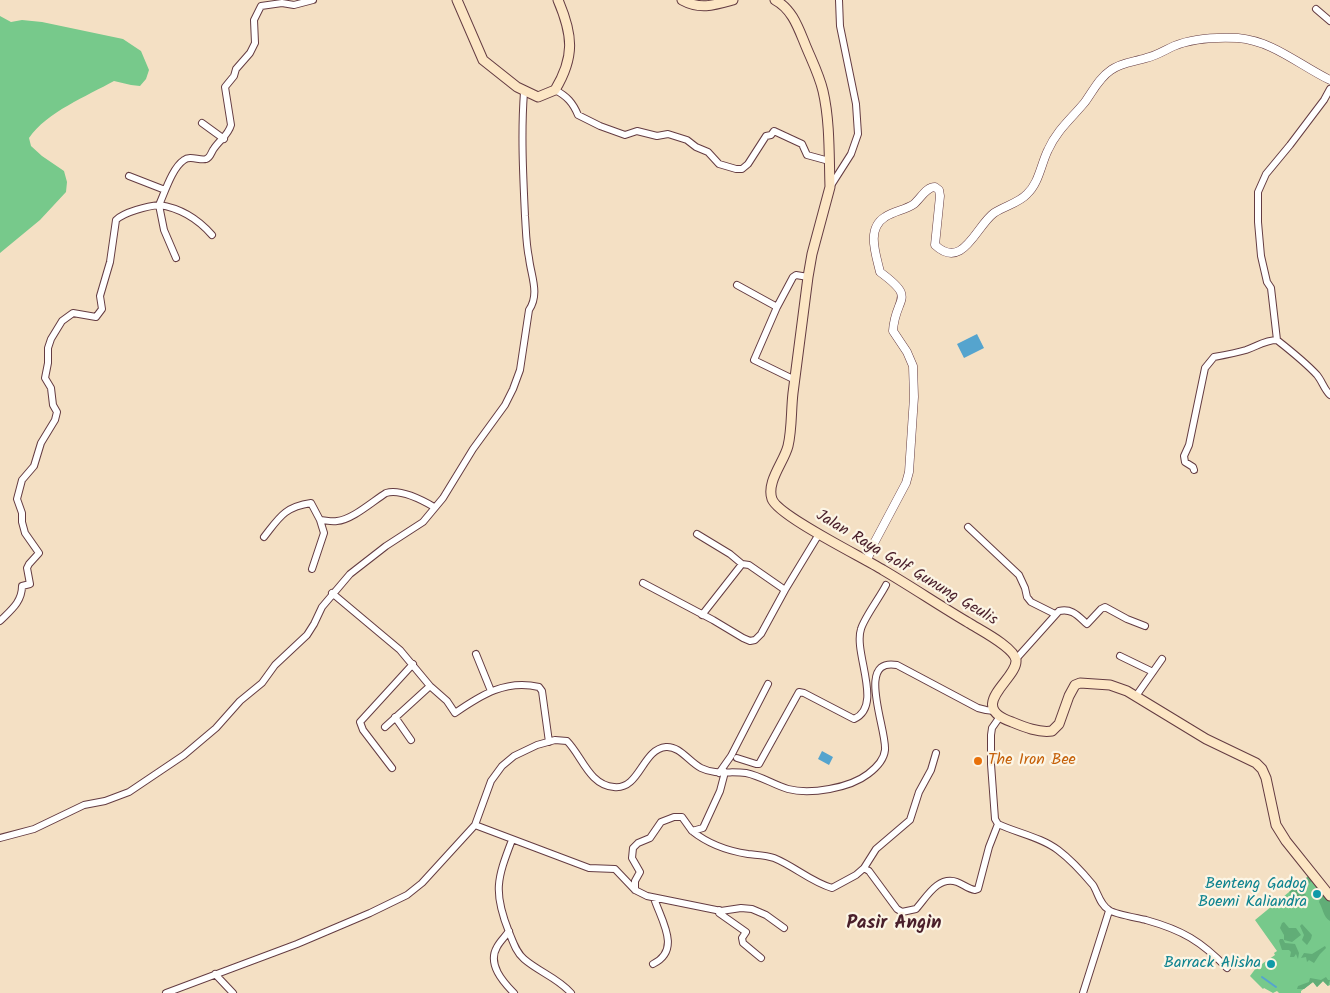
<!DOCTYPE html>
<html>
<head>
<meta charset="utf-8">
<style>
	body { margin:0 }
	canvas { display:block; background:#f4e0c4 }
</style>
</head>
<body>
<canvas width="1330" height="993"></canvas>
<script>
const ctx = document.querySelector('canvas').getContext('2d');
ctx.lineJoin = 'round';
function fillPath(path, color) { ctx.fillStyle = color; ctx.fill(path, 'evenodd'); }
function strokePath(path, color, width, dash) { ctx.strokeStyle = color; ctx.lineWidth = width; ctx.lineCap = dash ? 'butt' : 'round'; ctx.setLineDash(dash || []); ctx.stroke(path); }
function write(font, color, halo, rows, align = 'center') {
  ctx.font = font + ' Kalam,sans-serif'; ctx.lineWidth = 4.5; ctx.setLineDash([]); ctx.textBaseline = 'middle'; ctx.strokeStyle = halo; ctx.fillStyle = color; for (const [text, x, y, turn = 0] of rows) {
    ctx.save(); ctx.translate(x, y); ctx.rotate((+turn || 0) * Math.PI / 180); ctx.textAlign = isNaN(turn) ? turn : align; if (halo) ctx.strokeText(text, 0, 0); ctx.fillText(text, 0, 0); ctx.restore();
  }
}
fillPath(new Path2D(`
	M0,16L11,22L22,20L42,22L123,39L141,51L149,70L146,79L140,86L131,85L114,81C87,96 47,112 29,138L31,146L42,156L64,171L67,182L66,192L40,220L0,253Z
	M1311,874L1330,902V985L1328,986L1323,981L1317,987L1313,982L1301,991V993H1279L1277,991L1273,993L1264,988L1263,989L1250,976L1256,968L1275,955L1274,953L1277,951L1255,920Z`), '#77c98b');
fillPath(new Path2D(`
	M1311,874L1313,879L1308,885L1303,883L1301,890L1306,895L1299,900L1297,897L1294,900L1292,894L1289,892Z
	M1322,892L1330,902V921C1323,917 1323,908 1319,902Z
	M1284,922L1289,928H1296L1301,935L1292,942L1284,940V935L1280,928L1282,923Z
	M1302,924L1312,935L1311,939L1307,945L1302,940L1304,935L1300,926Z
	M1280,939H1283L1285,943L1295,944L1299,953L1298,959L1296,954L1294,957H1290L1291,952L1289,950H1282L1279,941Z
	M1325,946L1326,948L1320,954L1314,963L1309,960L1307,962L1306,957L1301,958L1304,953L1312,954Z
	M1326,977L1328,980H1330L1328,986L1323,981L1317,987L1313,982L1304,989H1297L1298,986L1309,982L1310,978L1321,980Z`), '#61ad77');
fillPath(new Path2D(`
	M977,334L984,348L964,358L957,344Z
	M822,751L833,757L829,765L818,759Z`), '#55a4ce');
strokePath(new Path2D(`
	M1262,977L1276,987`), '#55a4ce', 2);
const minor = new Path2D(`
	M1316,9L1330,21
	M555,90C567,96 573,103 578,115L600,126L625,135L637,131L657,136L668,134L687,140L696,147L708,152L719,164L736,169H742L748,164L766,136L771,135L774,131L802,144L807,155L829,161
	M202,123L224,139
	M129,176L165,190
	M830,187L851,154L858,134L856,104L840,26L839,0
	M176,258L164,230L159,205C180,208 198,219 212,235
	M737,285L777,307
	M1277,340L1271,288L1267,282L1261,256L1258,222V192L1266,174L1290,145L1324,100L1330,89
	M795,380L754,360L777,307L793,277L796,275L808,277
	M1194,470L1193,467L1185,462L1184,456L1189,445L1205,368L1214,357C1225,355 1236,353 1246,350C1257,346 1266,340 1277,340C1291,351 1305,362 1317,375C1322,381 1324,389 1330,395
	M968,527L1019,575L1025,588L1027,597L1031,602L1055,614
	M697,534L730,554L742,564
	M264,537C279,518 284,507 311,503L320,520C325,520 331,522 337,521C352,520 373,501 386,493C400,489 422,500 434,507
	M312,569L324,533L320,520
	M643,583L713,620L743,638L750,641L755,640L761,634L785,590L819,534
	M332,593L400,650L430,686L447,701L455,713C481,695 506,679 539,687L542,691L549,742
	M702,615L742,564L749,565L785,590
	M0,621C11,610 22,602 22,586L30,584L27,568L29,564L39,553L25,533L22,522V513L17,499L22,480L34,466L41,443L55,420L57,412L53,405L51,388L45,378L48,363V348L51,339L62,321L73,313L96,317L102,309L100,296L110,262L116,220C124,212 148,206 159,205C165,192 172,168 184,160C190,155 200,161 206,159C210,158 211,153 213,150C219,140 228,136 231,125L225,87L234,76L236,69L250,53L255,43L254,20L261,6L282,3L294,5L313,0
	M476,654L491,691
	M1120,656L1153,672
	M1016,659L1059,611C1072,608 1078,616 1087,624L1101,609L1105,607L1127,619L1145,626
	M1136,696L1162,659
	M395,717L411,740
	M385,727L430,686
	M737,758L756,764H759L799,692L804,693L854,719C884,706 853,653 861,629C864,618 880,597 886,585
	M392,768L363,730L360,722L413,664
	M719,773L731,756L768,684
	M998,824C1017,833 1041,837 1058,850C1070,859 1083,873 1093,885C1098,893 1100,905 1109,910C1114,914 1138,918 1146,920C1182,930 1201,941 1227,968
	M475,825L589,868L615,869L635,890L647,896L721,911L741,908L752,909L766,915L784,928
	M692,831C707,843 728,851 748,854C756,855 766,855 774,858C794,866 811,882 832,888L856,875L864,868L876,849L910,820L919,792L931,770L936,753
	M0,838L34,829L84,805L105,801L129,792L184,755L216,728L240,701L262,683L275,665L307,635L314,624L322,607L350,574L386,546L423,522L443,498L473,449L505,405L513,389L520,370L529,310C540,294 531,276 529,258C526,244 526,230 525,216C523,174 521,133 524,92
	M512,840C497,879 493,892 509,932C513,942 516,952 524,959C539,972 558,978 571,993
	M864,868L869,871L897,909L902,912L916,909C926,898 938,875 957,882C963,884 968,889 975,890L978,889L989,847L998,824L995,819L991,764V735L992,728L999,718
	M635,890V881L640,872L632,858L633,848L638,843L650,838L661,822L674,817H682L692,831L703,828L720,791L725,772
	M719,910V913L746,932L742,938L743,943L761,958
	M509,931C505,937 500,941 497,947C487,964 503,982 514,993
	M653,964C682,950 661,920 654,898
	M215,974L233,993
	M166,993L297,944L370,913L407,895L422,883L475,825L491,781L502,766L514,756L537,745L555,740L567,741C582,756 589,785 614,787C640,790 642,749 666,747C680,746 689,762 701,768C715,775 731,771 746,773C761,776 774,785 788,789C810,795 850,788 868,774C876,768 884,760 885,750C887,729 855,657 897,665L978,708L986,710L994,711
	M1083,993L1109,911`);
const tertiary = new Path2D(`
	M867,561L872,547L906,483L909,472L914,397L913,366L907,352L893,331C895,296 918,300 880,272C876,254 866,229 885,217C894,211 905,210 914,204C921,198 926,187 935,187L939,190L940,196L935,245C963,271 976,226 994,213C1004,206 1019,203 1027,194C1039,183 1041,164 1048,150C1057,130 1071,119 1085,102C1093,91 1099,78 1111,70C1122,62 1134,62 1146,58C1156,56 1165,50 1174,46C1193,38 1217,37 1238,38C1273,41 1299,65 1330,80`);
const secondary = new Path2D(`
	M457,0L483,60L517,87L538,97L555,90C575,57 573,35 558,0
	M682,0C700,10 715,5 733,0
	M775,0C792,9 798,27 805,44C811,59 819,74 823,91C830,121 829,156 830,187L812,254L808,277C803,316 798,355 793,393C791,410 792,429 788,446C784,462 766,482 772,499C778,516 864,558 883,570C912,587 940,606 969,623C980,630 1014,647 1016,660C1018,679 965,706 1012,722C1024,727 1039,733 1052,731L1059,724L1069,696L1075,685L1080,683L1110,685L1127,691L1206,739L1256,763L1262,769L1266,778L1276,825L1286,841L1330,896`);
strokePath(minor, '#643c42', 8);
strokePath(tertiary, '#643c42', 9);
strokePath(secondary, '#643c42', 11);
strokePath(minor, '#fff', 6);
strokePath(tertiary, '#fff', 8);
strokePath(secondary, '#fce6c4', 9);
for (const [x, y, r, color] of [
	[978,761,5,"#e8710a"],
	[1317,894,5,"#0f9aa8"],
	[1271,964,5,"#0f9aa8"]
]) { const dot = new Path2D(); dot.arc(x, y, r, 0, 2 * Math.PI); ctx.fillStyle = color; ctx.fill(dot); strokePath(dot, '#fcf5e5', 2); }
write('16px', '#4a1f2b', '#fcf5e5', [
	["Jalan Raya Golf Gunung Geulis",906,569,31]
]);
write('16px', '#c56008', '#fcf5e5', [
	["The Iron Bee",988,761]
], 'left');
write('16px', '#0d838f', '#fcf5e5', [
	["Benteng Gadog",1307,885],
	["Boemi Kaliandra",1307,903],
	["Barrack Alisha",1261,964]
], 'right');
write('bold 19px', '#4a1f2b', '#fcf5e5', [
	["Pasir Angin",894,925]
]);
</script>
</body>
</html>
